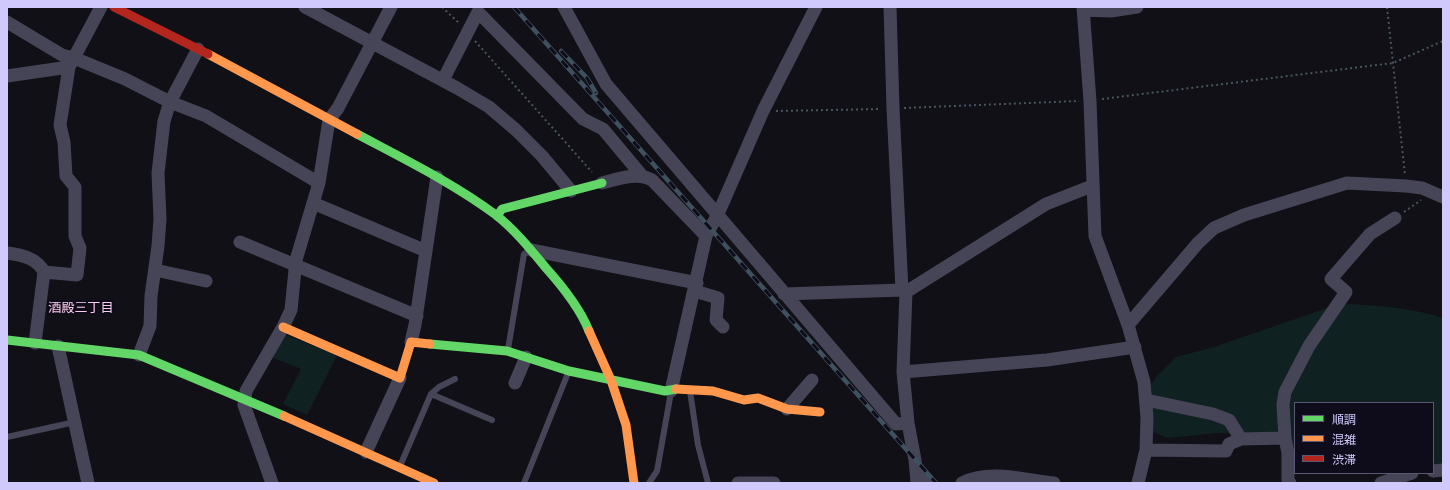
<!DOCTYPE html>
<html>
<head>
<meta charset="utf-8">
<style>
	body { margin:0 }
	#map { position:relative; width:1450px; height:490px; overflow:hidden; background:#101016; font-family:"Roboto Condensed","Noto Sans JP",sans-serif }
	canvas { display:block }
	.frame { position:absolute; inset:0; border:8px solid #cfcafb; pointer-events:none }
	.legend { position:absolute; left:1294px; top:402px; width:140px; height:72px; box-sizing:border-box; background:#0e0c1a; border:1px solid #5b5874; margin:0; padding:5px 7px; list-style:none; font-size:12px; color:#cfcafb }
	.legend li { display:flex; align-items:center; gap:8px; height:20px }
	.legend b { width:20px; border:1px solid #5b5874 }
</style>
</head>
<body>
<div id="map">
<canvas width="1450" height="490"></canvas>
<div class="frame"></div>
<ul class="legend">
<li><b style="height:5px;background:#63d668"></b>順調</li>
<li><b style="height:5px;background:#ff974d"></b>混雑</li>
<li><b style="height:5px;background:#b3261e"></b>渋滞</li>
</ul>
</div>
<script>
const ctx = document.querySelector('canvas').getContext('2d');
ctx.lineJoin = 'round';
function fillPath(path, color) { ctx.fillStyle = color; ctx.fill(path, 'evenodd'); }
function strokePath(path, color, width, dash) { ctx.strokeStyle = color; ctx.lineWidth = width; ctx.lineCap = dash ? 'butt' : 'round'; ctx.setLineDash(dash || []); ctx.stroke(path); }
function write(font, color, halo, rows, align = 'center') {
  ctx.font = font + ' "Roboto Condensed","Noto Sans JP",sans-serif'; ctx.lineWidth = 4; ctx.setLineDash([]); ctx.textBaseline = 'middle'; ctx.strokeStyle = halo; ctx.fillStyle = color; for (const [text, x, y, turn = 0] of rows) {
    ctx.save(); ctx.translate(x, y); ctx.rotate((+turn || 0) * Math.PI / 180); ctx.textAlign = isNaN(turn) ? turn : align; if (halo) ctx.strokeText(text, 0, 0); ctx.fillText(text, 0, 0); ctx.restore();
  }
}
fillPath(new Path2D(`
	M1350,304C1382,306 1413,308 1443,318V476L1433,463V403H1295V448H1288L1241,434L1216,433L1168,438L1155,433L1142,423L1139,408L1146,391L1156,377L1176,357L1214,347L1333,306Z
	M283,334L337,355L307,415L283,404L301,369L271,357Z`), '#102121');
strokePath(new Path2D(`
	M442,7L460,24
	M1387,7L1405,175
	M475,41L592,172
	M1102,99L1393,63L1443,41
	M904,108L1079,101
	M776,111L881,109
	M1404,212L1421,200`), '#48555f', 2, [2, 3]);
strokePath(new Path2D(`
	M508,349L524,254L530,251
	M690,391L698,445L708,483
	M431,394L492,420
	M7,437L75,422
	M400,466L431,394L439,387L455,379
	M524,483L568,373
	M649,483L657,471L671,392`), '#464557', 6);
strokePath(new Path2D(`
	M305,7L457,88L489,107L516,130L542,156L571,191
	M564,7L606,84L896,424L908,423
	M890,7L893,108L902,290L906,292L903,372L908,423L915,460L917,483
	M1083,7L1090,101L1095,236L1128,325L1144,382L1147,417L1146,450L1138,483
	M1083,10L1111,11L1137,7
	M7,22L62,55L74,58L125,79L170,102L206,116L319,183
	M7,76L69,67L101,7
	M443,80L478,12L583,119L603,129L643,177
	M602,183C618,179 637,172 652,180L706,236
	M313,203L426,251
	M240,242L417,316
	M531,250L697,283
	M7,253C22,255 37,258 44,272L35,343
	M155,270L206,281
	M44,272L77,275L80,248L75,236V187L66,176L64,142L60,125L69,67
	M695,291L718,298L716,320L723,327
	M906,292L1046,204L1092,186
	M784,294L902,290
	M1128,325L1198,243L1214,228L1244,215L1347,183L1406,186L1422,188L1443,197
	M411,342L415,325L437,177
	M58,346L88,483
	M139,355L150,326L151,296L158,246L160,219L158,173L164,121L170,102L198,49
	M903,372L1047,360L1135,347
	M515,383L526,357
	M671,391L706,236L718,214L763,111L816,7
	M1146,400L1213,414L1229,420L1241,439
	M787,409L812,380
	M1146,450L1226,451L1229,444L1241,439L1285,438
	M366,452L400,378
	M917,468L929,483
	M1433,471L1443,470
	M272,483L244,405L246,391L283,327L291,310L296,260L319,183L329,120L338,108L391,7
	M738,483H774
	M962,483C989,469 1025,480 1054,483
	M1290,483L1288,480V453L1285,438L1283,405L1285,392L1309,346L1346,292L1331,279L1370,234L1395,218
	M1381,483L1412,473`), '#464557', 13);
strokePath(new Path2D(`
	M357,134C404,159 453,183 496,215C515,230 531,250 546,268C563,287 580,308 589,331
	M497,216L502,209L602,183
	M7,340L139,355L284,416
	M430,344L507,351L569,371L665,391L676,389`), '#63d668', 9);
strokePath(new Path2D(`
	M208,54L357,134
	M283,327L400,378L411,342L430,344
	M589,331L611,380L626,425L634,483
	M676,389L713,391L744,400L758,398L787,409L820,412
	M284,416L434,483`), '#ff974d', 9);
strokePath(new Path2D(`
	M114,7L208,54`), '#b3261e', 9);
const rail = new Path2D(`
	M514,7L936,483
	M561,51L587,78L596,93`);
strokePath(rail, '#3f515e', 4.5);
strokePath(rail, '#0e0c1a', 3, [9]);
write('13px', '#fbcceb', '#0e0c1a', [
	["酒殿三丁目",81,309]
]);
</script>
</body>
</html>
